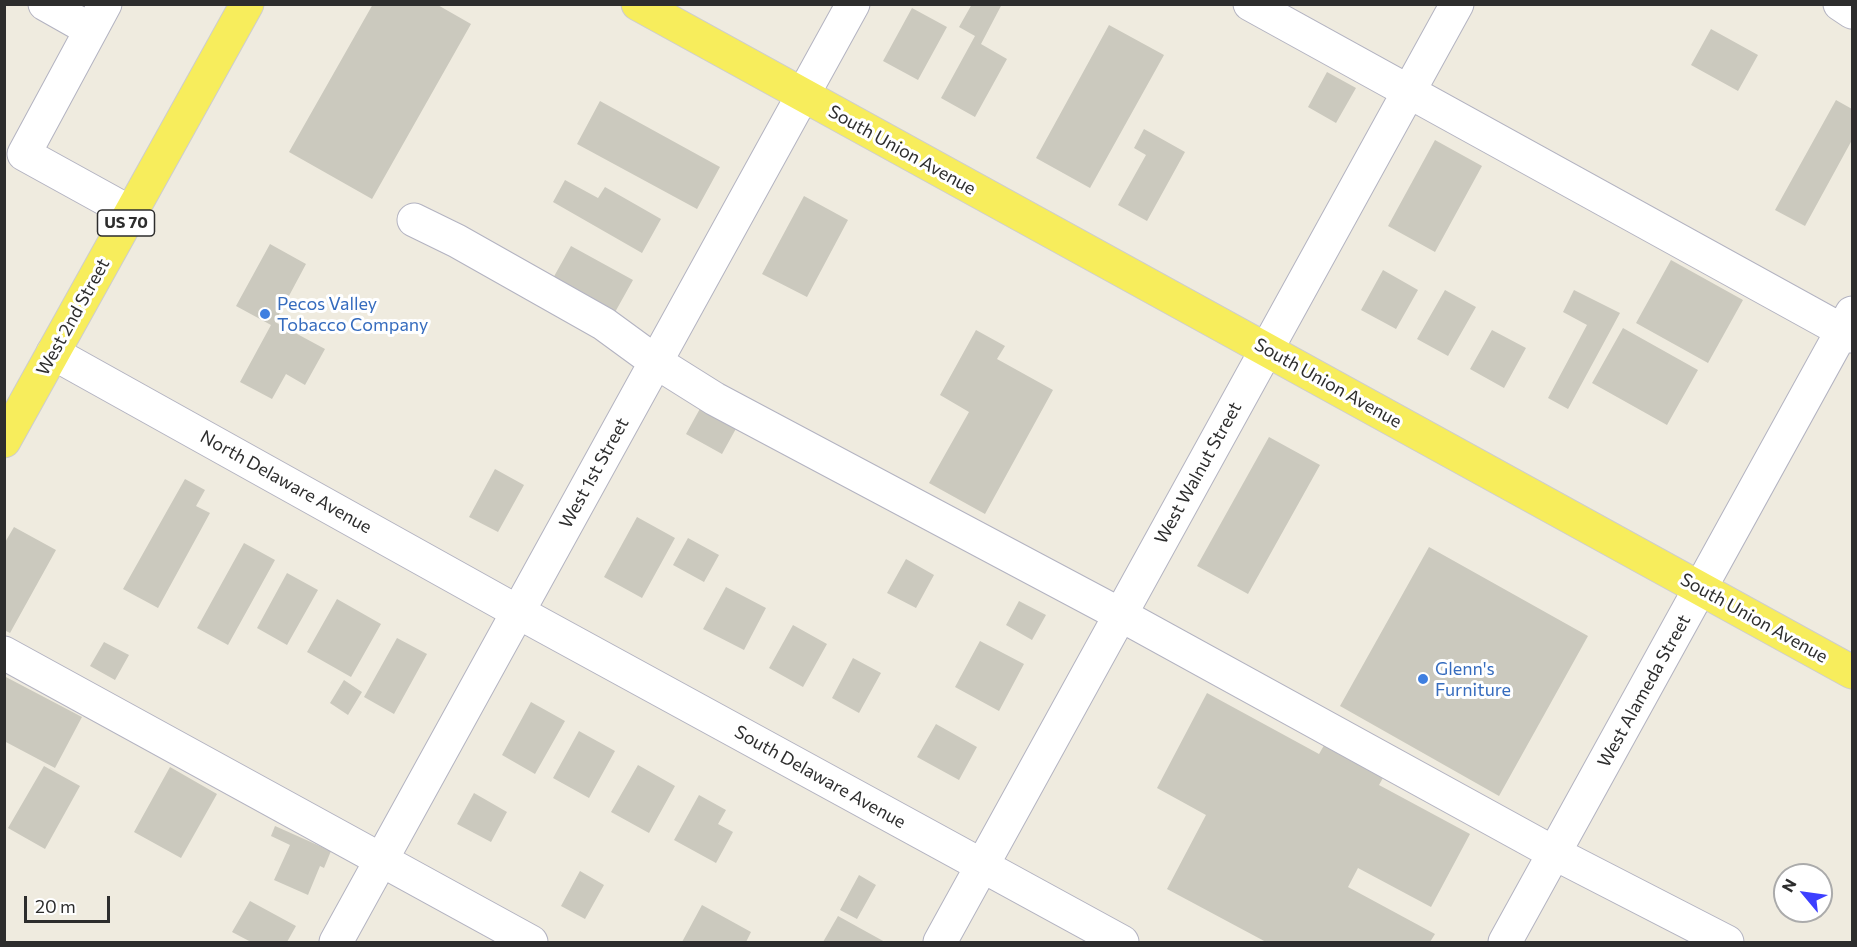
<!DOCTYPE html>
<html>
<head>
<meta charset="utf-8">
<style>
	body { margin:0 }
	#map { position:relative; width:1857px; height:947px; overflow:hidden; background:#efebdf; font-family:Commissioner,sans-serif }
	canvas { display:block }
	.frame { position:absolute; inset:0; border:6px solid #2d2d2d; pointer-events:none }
	.north { position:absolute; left:1773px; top:863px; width:60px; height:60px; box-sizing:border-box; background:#fff; border:2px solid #ababab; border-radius:50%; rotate:299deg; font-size:16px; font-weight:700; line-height:24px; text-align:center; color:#2d2d2d }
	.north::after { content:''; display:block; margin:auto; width:21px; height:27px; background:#3c3fff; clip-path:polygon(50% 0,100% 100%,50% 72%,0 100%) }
	.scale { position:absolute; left:24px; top:896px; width:86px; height:27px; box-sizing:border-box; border:3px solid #2d2d2d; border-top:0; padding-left:8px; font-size:18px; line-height:21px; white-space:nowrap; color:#2d2d2d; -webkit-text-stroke:4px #fff; paint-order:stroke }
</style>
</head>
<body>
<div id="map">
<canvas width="1857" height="947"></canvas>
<div class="frame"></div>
<div class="north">N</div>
<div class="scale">20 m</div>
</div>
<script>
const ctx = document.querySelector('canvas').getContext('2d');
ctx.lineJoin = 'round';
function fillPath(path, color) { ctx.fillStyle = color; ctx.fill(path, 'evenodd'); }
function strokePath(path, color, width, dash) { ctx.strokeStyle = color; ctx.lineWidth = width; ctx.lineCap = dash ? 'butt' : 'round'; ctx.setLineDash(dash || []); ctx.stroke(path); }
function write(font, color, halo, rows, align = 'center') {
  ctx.font = font + ' Commissioner,sans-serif'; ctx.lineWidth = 6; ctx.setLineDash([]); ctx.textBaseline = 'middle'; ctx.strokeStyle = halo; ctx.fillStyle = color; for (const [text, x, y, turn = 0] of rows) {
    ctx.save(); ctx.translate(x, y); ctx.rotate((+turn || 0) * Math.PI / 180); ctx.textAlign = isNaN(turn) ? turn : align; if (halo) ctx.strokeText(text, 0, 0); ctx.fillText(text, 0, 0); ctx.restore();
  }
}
fillPath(new Path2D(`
	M373,4H436L471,24L372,199L289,152Z
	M972,4H1002L981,44L1007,59L975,117L941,98L975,36L959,27Z
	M912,8L947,27L918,80L883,61Z
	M1109,25L1164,55L1090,188L1036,158Z
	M1711,29L1758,55L1738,91L1691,65Z
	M1327,72L1356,88L1336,123L1308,107Z
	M1836,100L1852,109V140L1805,226L1775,210Z
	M600,101L720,167L697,209L577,144Z
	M1144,129L1185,152L1147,221L1118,205L1146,155L1134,148Z
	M1435,140L1482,166L1435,252L1388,226Z
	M565,180L598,198L605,187L661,219L642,253L553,202Z
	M804,196L848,220L807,297L762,274Z
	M270,244L306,264L275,322L325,349L305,385L286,374L272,399L240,382L271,325L236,306Z
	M571,246L633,280L614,314L552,280Z
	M1671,260L1743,300L1708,363L1636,323Z
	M1383,270L1418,290L1396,329L1361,310Z
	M1445,290L1476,307L1448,356L1417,339Z
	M1574,290L1620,313L1568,409L1548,398L1587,325L1563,312Z
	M1623,328L1698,370L1667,425L1592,383Z
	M976,330L1005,346L997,359L1053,390L985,514L929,483L969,412L940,395Z
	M1492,330L1526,348L1504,388L1470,369Z
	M702,405L738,425L722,454L686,434Z
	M1269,437L1320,465L1248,594L1197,566Z
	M495,469L524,485L498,532L469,517Z
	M185,479L205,490L196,506L210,513L158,608L123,589Z
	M637,517L675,538L642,598L604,577Z
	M14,527L56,550L10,633L4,630V544Z
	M688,538L719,555L704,582L673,565Z
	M244,543L275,560L228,645L197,628Z
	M1429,547L1588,636L1499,796L1340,706Z
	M906,559L934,575L916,608L887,593Z
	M287,573L318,590L287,645L257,628Z
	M726,587L766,608L744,650L703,629Z
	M337,599L381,624L351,677L307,652Z
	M1019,601L1046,615L1032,640L1006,625Z
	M793,625L827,644L803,687L769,668Z
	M397,638L427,654L394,714L364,697Z
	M980,641L1024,664L999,711L955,687Z
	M104,642L129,655L115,680L90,666Z
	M853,658L881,673L859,713L832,698Z
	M4,676L82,717L55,768L4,741Z
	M344,680L362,692L348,715L330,703Z
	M1207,693L1319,754L1330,735L1389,767L1379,785L1470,834L1431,907L1358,868L1348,887L1435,934L1430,942H1266L1167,889L1206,815L1157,788Z
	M531,702L565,721L535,774L502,755Z
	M936,724L977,747L959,780L917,757Z
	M579,731L615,751L589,798L553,778Z
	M638,765L675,786L649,833L611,812Z
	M44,766L80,786L45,849L8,828Z
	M170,767L217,794L181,858L134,832Z
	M474,793L507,812L491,842L457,824Z
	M699,795L726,810L718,824L733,832L716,863L674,840Z
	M275,826L331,851L324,868L320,866L308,895L274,880L290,845L271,836Z
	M580,871L604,885L585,919L561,906Z
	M859,875L876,885L857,919L840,910Z
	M250,901L296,926L287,942H251L232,932Z
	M702,905L751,932L746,942H682Z
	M838,916L885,942H823Z`), '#cbc9be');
const minor = new Path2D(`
	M45,4L91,30L24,154L131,213
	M1250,4L1852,336
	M1840,4L1852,12
	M91,30L105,4
	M414,220L457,241L604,324L656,362L715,399L1121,615L1554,853L1727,942
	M53,353L518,612L1122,942
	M4,653L531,942
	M336,942L853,4
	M940,942L1457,4
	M1505,942L1852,313`);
const major = new Path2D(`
	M638,4L1852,672
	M4,441L247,4`);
strokePath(minor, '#b3b3c1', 35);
strokePath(major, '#cdcdcd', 35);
strokePath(minor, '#fff', 33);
strokePath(major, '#f7ed5c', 33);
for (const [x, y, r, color] of [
	[265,314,6,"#3f7fe0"],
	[1423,679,6,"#3f7fe0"]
]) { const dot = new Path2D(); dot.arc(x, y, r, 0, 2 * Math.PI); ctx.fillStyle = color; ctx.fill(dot); strokePath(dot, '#fff', 2); }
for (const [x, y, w] of [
	[126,223,57]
]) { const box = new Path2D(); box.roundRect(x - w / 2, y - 13, w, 26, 4.5); ctx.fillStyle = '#fff'; ctx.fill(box); strokePath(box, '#2d2d2d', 1.5); }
write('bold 16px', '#2d2d2d', null, [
	["US 70",126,223]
]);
write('18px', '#2d2d2d', '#fff', [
	["South Union Avenue",902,150,29],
	["West 2nd Street",73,317,-61],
	["South Union Avenue",1328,383,29],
	["West 1st Street",594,473,-61],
	["West Walnut Street",1198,473,-61],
	["North Delaware Avenue",286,482,29],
	["South Union Avenue",1754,618,29],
	["West Alameda Street",1644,691,-61],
	["South Delaware Avenue",820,777,29]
]);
write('18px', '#366cbe', '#fff', [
	["Pecos Valley",277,304],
	["Tobacco Company",277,325],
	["Glenn's",1435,669],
	["Furniture",1435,690]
], 'left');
</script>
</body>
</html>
